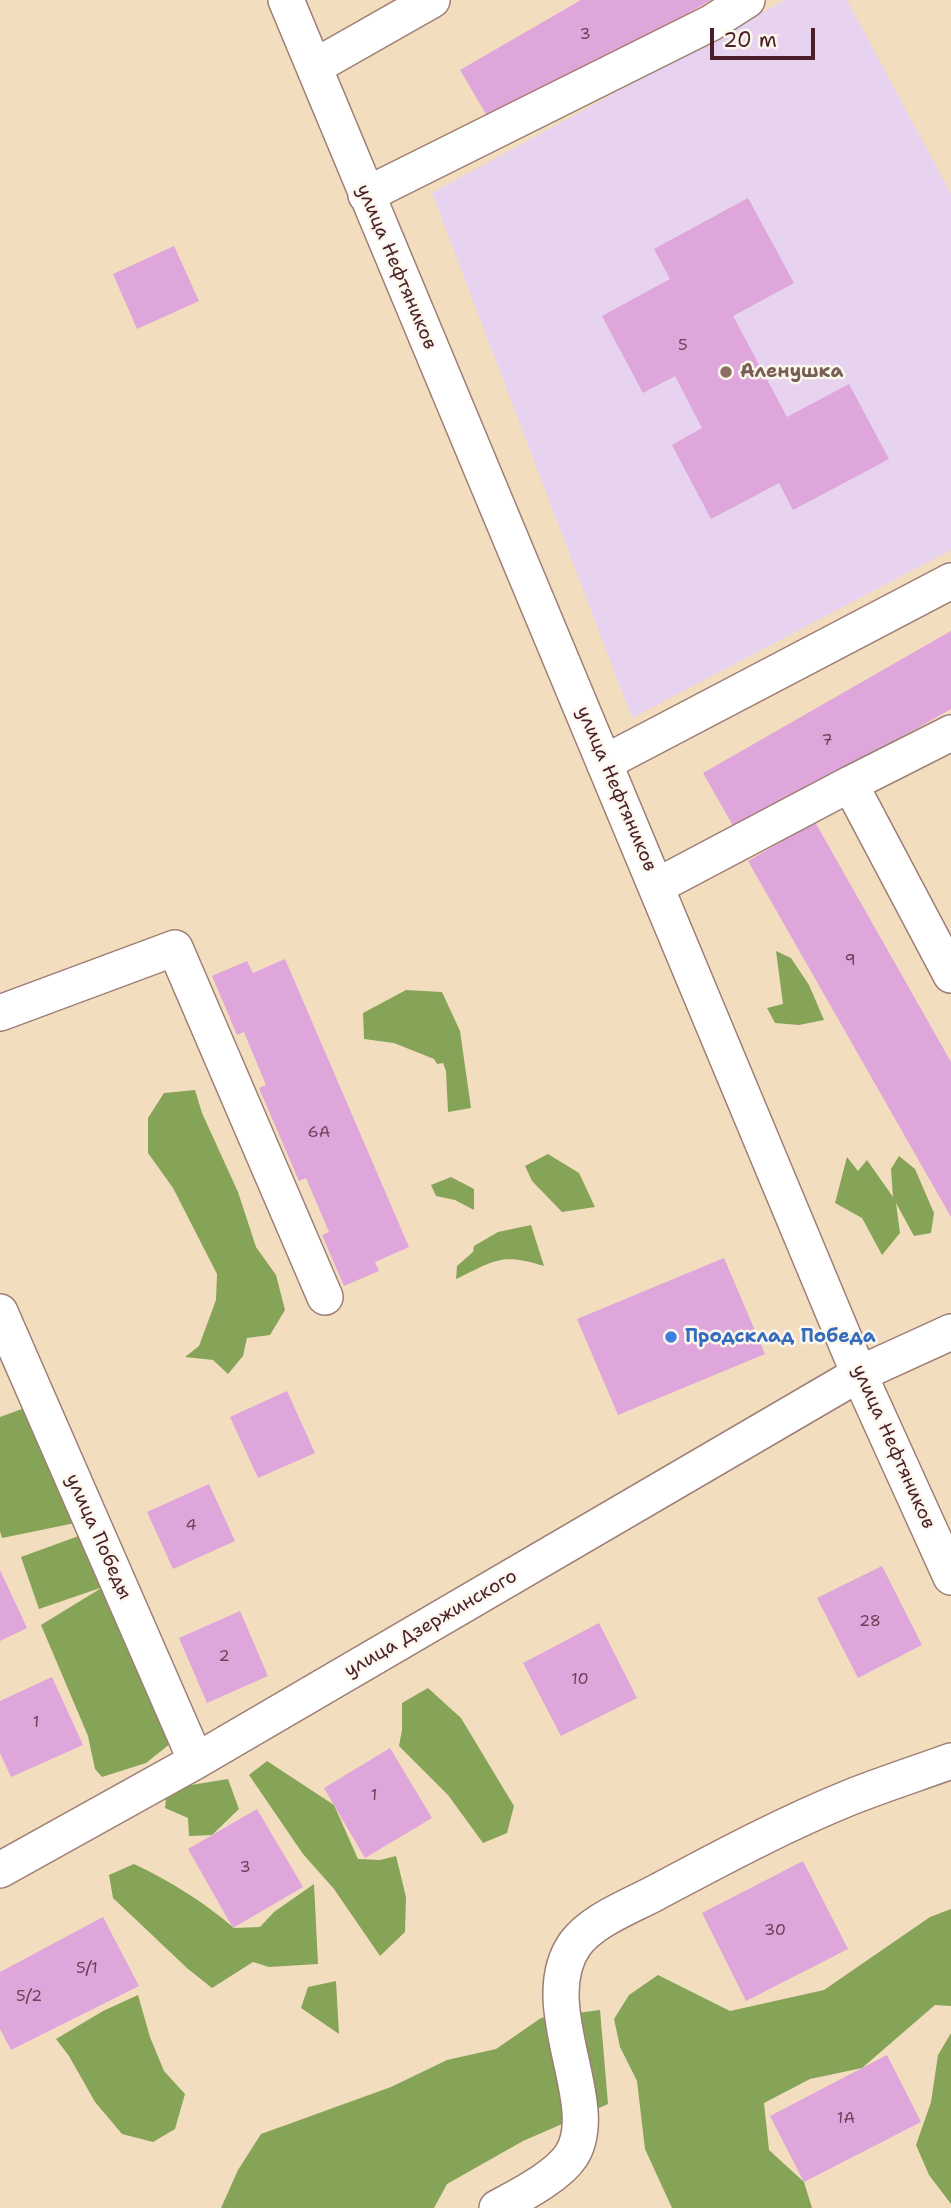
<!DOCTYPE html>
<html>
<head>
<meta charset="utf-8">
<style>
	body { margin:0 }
	#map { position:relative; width:951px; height:2208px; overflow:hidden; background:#f3ddbf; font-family:"Shantell Sans",sans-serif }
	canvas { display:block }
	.scale { position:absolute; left:710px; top:28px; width:105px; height:32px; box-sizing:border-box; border:4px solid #4a1f2b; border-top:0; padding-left:9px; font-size:21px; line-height:24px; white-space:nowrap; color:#4a1f2b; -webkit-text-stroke:5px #fbf7ec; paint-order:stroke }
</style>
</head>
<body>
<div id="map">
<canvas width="951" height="2208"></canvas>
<div class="scale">20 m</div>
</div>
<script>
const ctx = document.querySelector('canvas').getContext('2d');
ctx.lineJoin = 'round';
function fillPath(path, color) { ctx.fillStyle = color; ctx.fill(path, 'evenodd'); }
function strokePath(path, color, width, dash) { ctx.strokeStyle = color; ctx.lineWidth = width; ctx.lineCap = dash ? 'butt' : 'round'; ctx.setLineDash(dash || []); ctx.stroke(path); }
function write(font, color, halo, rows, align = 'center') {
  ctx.font = font + ' "Shantell Sans",sans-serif'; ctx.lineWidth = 5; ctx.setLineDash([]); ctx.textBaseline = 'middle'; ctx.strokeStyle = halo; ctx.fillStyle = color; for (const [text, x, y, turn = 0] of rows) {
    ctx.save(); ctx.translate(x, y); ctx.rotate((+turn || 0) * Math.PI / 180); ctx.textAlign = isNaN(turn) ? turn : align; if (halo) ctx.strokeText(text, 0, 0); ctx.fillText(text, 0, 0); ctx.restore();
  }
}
fillPath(new Path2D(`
	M785,0H847L951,194V550L632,718L432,193Z`), '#e7d2ef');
fillPath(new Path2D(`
	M776,951L791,958L809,985L824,1020L799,1025L775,1023L767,1008L783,1004Z
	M406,990L442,992L460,1031L471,1108L448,1112L446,1071L443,1063L437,1064L434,1059L394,1043L364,1039L363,1013Z
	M195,1090L202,1113L238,1192L256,1247L276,1275L285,1310L270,1335L247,1338L243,1356L228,1374L213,1360L185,1357L199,1346L216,1300L217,1274L173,1188L148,1153V1118L164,1093Z
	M548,1154L579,1173L595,1207L562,1212L532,1181L525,1166Z
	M899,1156L915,1169L934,1213L931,1233L914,1236L896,1203L900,1233L882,1255L862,1218L835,1203L847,1157L858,1171L867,1160L893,1197L891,1169Z
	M451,1177L474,1189V1210L455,1200L436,1196L431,1185Z
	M531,1225L544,1266C501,1252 494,1261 456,1279L457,1266L473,1252L474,1246L498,1232Z
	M30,1406L80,1522L2,1538L0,1531V1417Z
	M84,1534L175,1740L146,1763L102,1777L95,1769L88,1736L41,1625L103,1587L39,1609L21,1557Z
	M428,1688L461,1718L514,1806L507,1833L483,1843L448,1795L399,1746L402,1730V1703Z
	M267,1761L334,1805L358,1859L380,1860L396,1856L406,1897L405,1932L380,1956L334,1889L303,1854L249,1775Z
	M228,1779L239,1809L212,1835L189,1836L188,1818L165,1808L167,1789Z
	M134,1864C170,1881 204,1902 234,1928L260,1927L274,1912L314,1884L318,1964L269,1967L253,1962L212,1988L188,1969L113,1898L109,1875Z
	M951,1909V2006L935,2005L862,2068L810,2079L764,2103L769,2150L804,2182L812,2208H672L645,2149L637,2081L620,2047L614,2019L629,1995L658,1975L730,2011L824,1990L930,1917Z
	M336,1981L339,2034L301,2008L308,1987Z
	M138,1995L150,2037L164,2071L185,2094L175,2129L153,2142L122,2134L95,2102L69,2056L56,2039L103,2011Z
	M600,2010L608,2104L523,2141L447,2184L434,2208H221L238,2170L261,2134L391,2087L447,2060L496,2049L541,2018Z
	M951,2033V2204L929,2175L916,2145L931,2102L938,2055Z`), '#86a457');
fillPath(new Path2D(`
	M581,0H711L493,126L460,70Z
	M748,198L794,283L733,316L787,417L849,384L889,459L793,510L779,483L711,519L672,445L702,428L675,376L643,393L602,316L670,279L654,249Z
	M174,246L199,301L137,329L113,274Z
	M951,631V709L736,831L703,773Z
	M815,822L951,1062V1217L748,861Z
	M285,959L409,1247L375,1262L379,1271L344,1286L322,1235L329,1232L306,1178L299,1181L259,1088L266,1085L244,1032L237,1035L212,976L247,961L253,973Z
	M724,1258L765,1354L618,1415L577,1319Z
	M287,1391L315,1453L258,1478L230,1417Z
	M209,1484L235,1541L173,1569L147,1512Z
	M882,1566L922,1645L858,1678L817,1598Z
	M0,1570L27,1628L0,1641Z
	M240,1611L268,1676L207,1703L179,1638Z
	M599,1623L637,1698L561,1736L523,1663Z
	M52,1677L83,1745L11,1777L0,1753V1701Z
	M390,1748L432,1818L365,1858L324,1788Z
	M257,1809L303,1887L233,1928L188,1849Z
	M803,1861L848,1949L746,2001L702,1913Z
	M103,1917L139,1986L11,2050L0,2029V1972Z
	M887,2055L921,2122L804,2182L770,2116Z`), '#dea6db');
const minor = new Path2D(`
	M286,0L859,1374L951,1577
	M314,67L432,0
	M366,195L711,23L747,0
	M604,763L951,581
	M850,784L951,733
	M657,886L850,784L951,975
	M0,1013L175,948L325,1297
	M0,1312L196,1761
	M0,1870L196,1761L859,1374L951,1332
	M497,2208C519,2196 557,2177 571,2156C605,2105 532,2005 575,1944C593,1920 629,1907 655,1893C719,1859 784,1824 851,1797C884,1784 918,1773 951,1761`);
strokePath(minor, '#9e7e75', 38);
strokePath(minor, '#fff', 35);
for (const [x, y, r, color] of [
	[726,372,7,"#8d6e63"],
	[671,1337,7,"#3f7fe0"]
]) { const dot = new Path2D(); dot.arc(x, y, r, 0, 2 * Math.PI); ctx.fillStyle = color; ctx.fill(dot); strokePath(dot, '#fbf7ec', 2.5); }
write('16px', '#6f4157', null, [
	["3",585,35],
	["5",683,346],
	["7",827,741],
	["9",850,961],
	["6А",319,1133],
	["4",191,1526],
	["28",870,1622],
	["2",224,1657],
	["10",580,1680],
	["1",36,1723],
	["1",374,1796],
	["3",245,1868],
	["30",775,1931],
	["5/1",87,1969],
	["5/2",29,1997],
	["1А",846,2119]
]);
write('19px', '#4a1f2b', '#fbf7ec', [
	["улица Нефтяников",396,267,67],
	["улица Нефтяников",616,789,67],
	["улица Нефтяников",893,1447,66],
	["улица Победы",98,1537,66],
	["улица Дзержинского",431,1624,-30]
]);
write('bold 19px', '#785e54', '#fbf7ec', [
	["Аленушка",740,372]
], 'left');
write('bold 19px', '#366cbe', '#fbf7ec', [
	["Продсклад Победа",685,1337]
], 'left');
</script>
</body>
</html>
